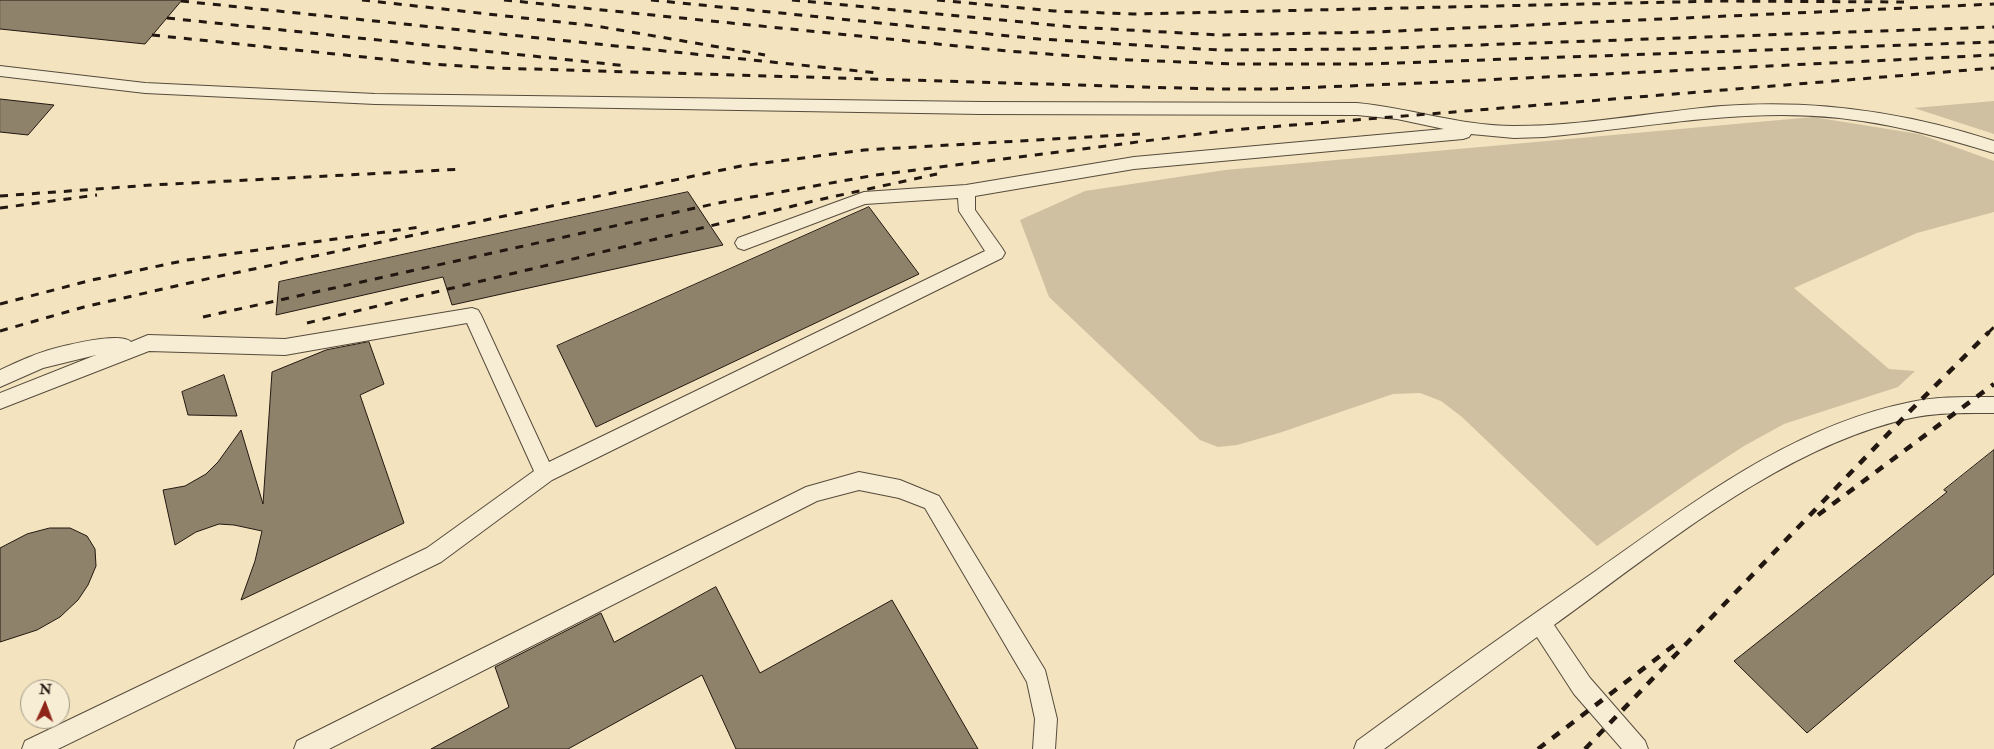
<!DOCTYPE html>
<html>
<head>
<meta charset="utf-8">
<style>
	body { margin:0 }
	#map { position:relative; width:1994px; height:749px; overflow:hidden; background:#f3e3be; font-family:"IM FELL Double Pica",serif }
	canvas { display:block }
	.north { position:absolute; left:20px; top:679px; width:50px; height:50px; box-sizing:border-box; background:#f7edd5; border:1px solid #a29887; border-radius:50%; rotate:2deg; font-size:14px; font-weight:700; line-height:20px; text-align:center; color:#221811 }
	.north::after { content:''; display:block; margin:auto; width:18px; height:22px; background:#8f2418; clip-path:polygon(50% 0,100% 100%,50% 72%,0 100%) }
</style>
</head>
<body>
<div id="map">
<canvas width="1994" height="749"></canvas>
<div class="north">N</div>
</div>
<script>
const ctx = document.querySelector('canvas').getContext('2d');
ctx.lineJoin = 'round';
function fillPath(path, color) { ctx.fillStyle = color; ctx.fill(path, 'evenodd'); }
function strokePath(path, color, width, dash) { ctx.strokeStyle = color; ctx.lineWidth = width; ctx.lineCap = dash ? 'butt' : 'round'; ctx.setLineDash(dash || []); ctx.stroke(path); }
fillPath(new Path2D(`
	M1994,101V134L1914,108Z
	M1813,117L1919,134L1994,161V212L1917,233L1794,288L1889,369L1915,371L1898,387L1784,424L1744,446L1695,478L1597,546L1462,417L1441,401L1420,393L1393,394L1279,433L1237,445L1218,447L1200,440L1049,297L1020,220L1085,191L1225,170Z`), '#cfc0a1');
const building = new Path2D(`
	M0,0H182L145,44L0,29Z
	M0,99L54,105L28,135L0,132Z
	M688,192L723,245L452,305L443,277L276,315L279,282Z
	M869,207L919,274L596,427L557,346Z
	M369,342L384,384L360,395L404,523L241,600L255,561L262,531L234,525L219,524L196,532L175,545L163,490L185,486L206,474L218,462L241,430L263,504L272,372L326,350Z
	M224,375L237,416L188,415L182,392Z
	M1994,450V574L1807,733L1734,661L1947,492L1944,490Z
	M50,528H70L87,536L95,549L96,566L88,585L78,600L60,617L37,630L0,642V548L27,534Z
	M716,587L760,673L892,600L978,749H736L702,675L568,749H431L509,707L495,667L601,613L614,642Z`);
fillPath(building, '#8f826b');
strokePath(building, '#221811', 1);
const service = new Path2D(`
	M0,66L145,83L375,94L981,102L1357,103C1410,108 1461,126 1514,126C1584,126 1653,112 1722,106C1815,99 1906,112 1994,141V153C1921,131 1859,115 1782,115C1702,115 1623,130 1544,137L1514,138L1471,134L1469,137L1463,139L1134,169L975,196V210L1002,248L1005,253L1002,258L552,480L441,562L58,749H22L25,741L427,548L534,471L467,323L285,355L149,351L0,409V393L96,355L43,368L0,387V370C11,365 21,360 32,356C48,349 119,330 131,342L148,335L285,339L472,308L478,310L481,315L549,462L985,251L959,211L958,198L865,204L744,250L738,248L735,243L738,238L864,192L966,185L1134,157L1444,129L1397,119L1357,115L981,114L375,104L145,93L0,76Z
	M1994,397V413C1966,413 1938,412 1911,418C1782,446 1660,549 1554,625L1590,678L1645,741L1648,749H1622L1574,694L1537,637L1384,749H1354L1357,741C1436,683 1516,626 1597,570C1694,502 1792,426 1911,402C1938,396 1967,397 1994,397Z
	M859,472L900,480L939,496L1045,670L1057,719L1055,749H1033L1035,719L1027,682L925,508L899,498L859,490L817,501L329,749H294L297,741L806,487Z`);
strokePath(service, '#564b3c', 2);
fillPath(service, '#f7edd5');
strokePath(new Path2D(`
	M362,0L596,26L765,55
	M504,0L1007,51L1130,60L1236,64H1368L1994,42
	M651,0L1039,39L1219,50L1363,49L1994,27
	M792,0L1074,27L1219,35L1375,32L1994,4
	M937,0L1054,11L1133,14L1720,1L1904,2
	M181,1L878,73
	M167,18L628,66
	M152,35L431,64L496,68L1213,89H1273L1422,83L1994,55
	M0,196L152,185L463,169
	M0,208L97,195
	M0,304L92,280L187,260L420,227
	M203,317L718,203L876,175L1232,130L1994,68
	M307,323L818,200L937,174
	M0,331L84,307L211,278L741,166L864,150L1140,134
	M1988,333L1994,327`), '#221811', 3, [8, 8]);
strokePath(new Path2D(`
	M1818,515L1994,384
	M1538,749L1681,640
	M1585,749L1911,410L1989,332`), '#221811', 4.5, [9, 9]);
</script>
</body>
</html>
